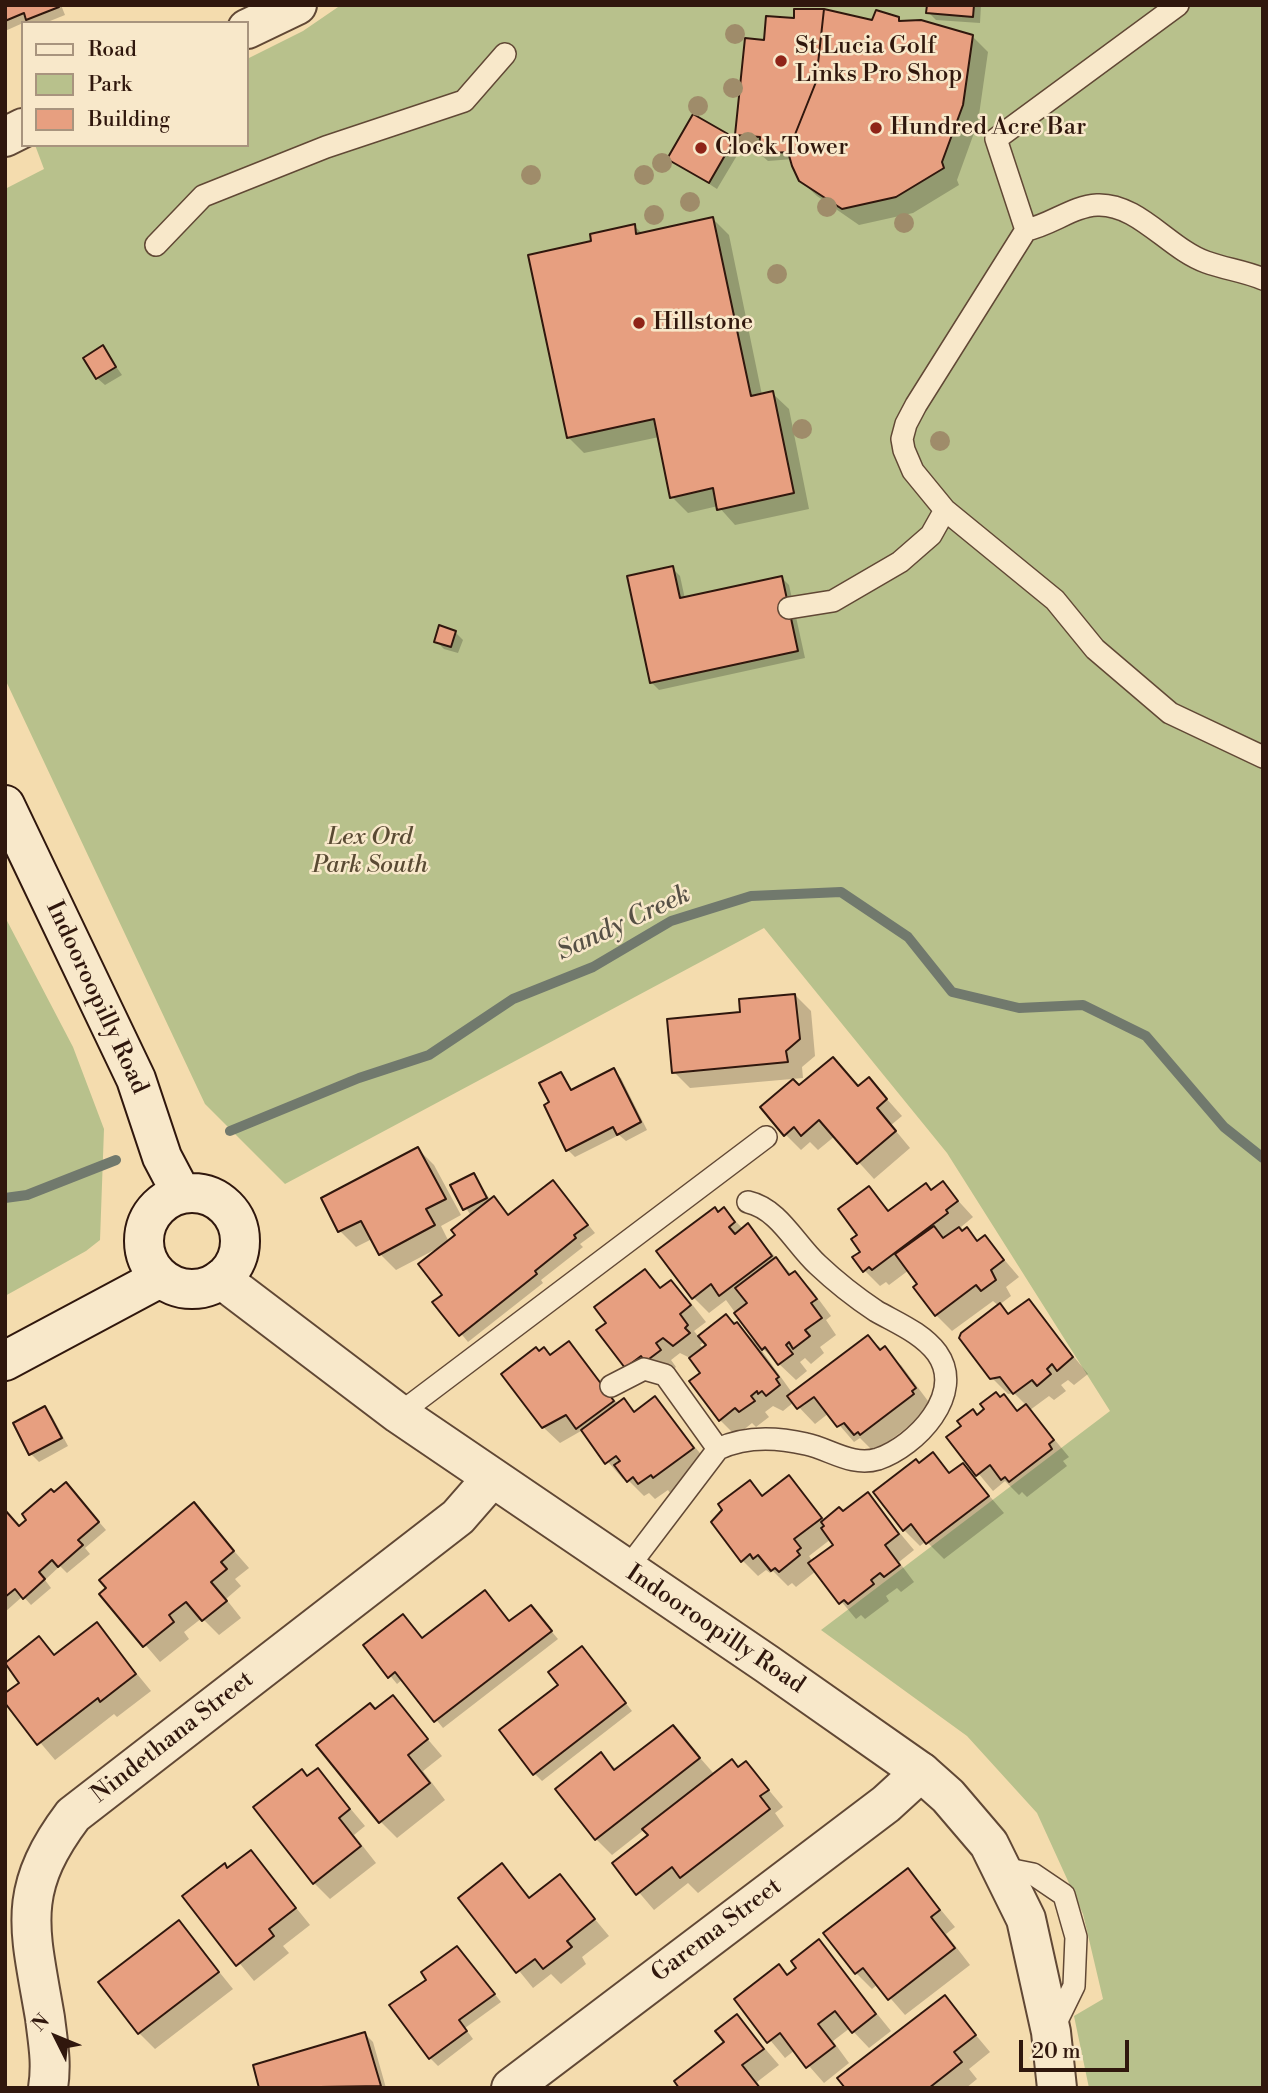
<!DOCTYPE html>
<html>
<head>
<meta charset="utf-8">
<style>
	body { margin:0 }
	#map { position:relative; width:1268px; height:2093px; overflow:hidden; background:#f4dcae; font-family:"Libre Bodoni",serif }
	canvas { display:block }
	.frame { position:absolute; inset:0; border:7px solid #30170d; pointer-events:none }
	.legend { position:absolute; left:21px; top:21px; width:228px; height:126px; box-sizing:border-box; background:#f8e8ca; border:2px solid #a8947e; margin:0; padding:9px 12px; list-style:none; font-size:21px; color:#30170d }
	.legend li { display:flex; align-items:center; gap:14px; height:35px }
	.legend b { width:35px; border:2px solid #a8947e }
	.north { position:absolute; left:21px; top:2002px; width:70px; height:70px; -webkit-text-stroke:5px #f8e8ca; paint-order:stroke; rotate:313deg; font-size:19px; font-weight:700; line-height:28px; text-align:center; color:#30170d }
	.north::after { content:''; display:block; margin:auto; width:24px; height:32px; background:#30170d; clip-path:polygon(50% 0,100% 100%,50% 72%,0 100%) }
	.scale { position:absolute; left:1019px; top:2040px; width:110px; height:32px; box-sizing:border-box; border:4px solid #30170d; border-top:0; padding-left:9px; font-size:21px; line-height:24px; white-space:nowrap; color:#30170d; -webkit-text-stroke:5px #f8e8ca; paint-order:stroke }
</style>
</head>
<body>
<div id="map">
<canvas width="1268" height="2093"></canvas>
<div class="frame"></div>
<ul class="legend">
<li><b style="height:9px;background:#f8e8ca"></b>Road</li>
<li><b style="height:19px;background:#b8c18c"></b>Park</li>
<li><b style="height:19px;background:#e79f80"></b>Building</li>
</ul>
<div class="north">N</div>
<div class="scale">20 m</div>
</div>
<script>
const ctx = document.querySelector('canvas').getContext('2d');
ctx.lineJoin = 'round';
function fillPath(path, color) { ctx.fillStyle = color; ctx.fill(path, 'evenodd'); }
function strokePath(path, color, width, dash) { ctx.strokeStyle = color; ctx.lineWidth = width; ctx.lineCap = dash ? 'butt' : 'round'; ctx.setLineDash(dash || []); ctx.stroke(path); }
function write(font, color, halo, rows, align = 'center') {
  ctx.font = font + ' "Libre Bodoni",serif'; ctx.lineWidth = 5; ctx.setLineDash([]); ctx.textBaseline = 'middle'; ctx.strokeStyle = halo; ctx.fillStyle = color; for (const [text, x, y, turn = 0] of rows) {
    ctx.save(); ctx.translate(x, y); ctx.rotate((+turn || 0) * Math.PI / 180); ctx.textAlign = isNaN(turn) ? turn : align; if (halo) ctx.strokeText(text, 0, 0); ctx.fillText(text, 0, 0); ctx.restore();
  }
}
fillPath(new Path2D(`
	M341,5H1263V2088H1089L1074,2016L1103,1999L1083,1914L1037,1813L967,1736L821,1630L1110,1411L947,1153L764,928L285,1184L205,1104L5,679V189L44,169L35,145H247V59L303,31Z
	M5,917L73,1047L104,1129L100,1240L86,1251L5,1296Z`), '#b8c18c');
fillPath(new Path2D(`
	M5,5H61L65,15L45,23H23L5,31Z
	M929,5H981L980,23L936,20L928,12Z
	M898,19L902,23L972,36L988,52L978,122L957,180L959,185L913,213L859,225L817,196L800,180L793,159L768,161L760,154L761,143L745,142L737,134L765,42Z
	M734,139L742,147L717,189L669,158Z
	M713,219L729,235L762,395L772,393L789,409L809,509L735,525L718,506L688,513L672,497L659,437L584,453L568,437L593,242L634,226L643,234Z
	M103,348L122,375L105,385L97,378Z
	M672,568L680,576L685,599L782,578L789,585L805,658L659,690L651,682Z
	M455,632L463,640L458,653L444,649L436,641Z
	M795,995L811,1011L815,1056L802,1067L803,1078L690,1088L674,1072L741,1013Z
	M613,1071L621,1078L647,1130L626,1141L619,1135L575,1157L568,1150L551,1103L561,1074L573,1091Z
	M869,1079L902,1116L891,1125L910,1148L874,1179L835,1136L818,1150L810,1142L801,1150L785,1134L799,1087H859Z
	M418,1149L434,1165L461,1215L441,1226L449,1242L471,1216L453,1186L474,1175L491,1201L509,1217L560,1190L595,1233L580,1244L583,1247L541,1280L543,1283L468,1342L435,1302L444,1295L440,1247L396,1270L380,1254L372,1239L356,1247L340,1231Z
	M943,1184L973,1217L961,1227L964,1231L979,1242L985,1237L1019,1277L1006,1287L1011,1296L999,1305L1009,1315L1028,1301L1088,1374L1074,1385L1068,1380L1061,1385L1066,1391L1054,1400L1049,1396L1030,1410L1069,1457L1063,1461L1067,1466L1027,1497L1022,1492L1019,1495L1005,1481L993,1491L949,1438L1004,1396L1019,1412L1027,1406L1014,1393L1008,1394L992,1378L999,1306L993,1301L952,1331L936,1315L909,1270L889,1285L886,1282L880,1286L864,1270L860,1235L869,1188L890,1211Z
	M724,1209L743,1229L747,1226L792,1275L795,1273L811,1289L831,1316L826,1320L836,1335L820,1347L824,1353L811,1364L805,1358L800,1362L807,1371L796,1380L758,1344L726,1300L709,1313L693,1297L719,1213Z
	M645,1271L662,1289L671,1282L687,1298L706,1322L694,1331L699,1337L726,1316L737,1324L757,1344L793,1394L868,1337L901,1365L931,1405L929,1411L877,1450L874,1447L871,1449L860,1438L854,1442L829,1413L815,1424L794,1402L783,1411L773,1406L765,1412L769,1417L756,1427L752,1423L736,1436L720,1420L702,1373L692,1359L680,1353L671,1360L676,1367L663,1377L657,1371L642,1383L626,1367L608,1323ZM705,1341L708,1346L704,1349L700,1345Z
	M568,1343L618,1404L623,1400L636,1413L655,1399L709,1464L670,1493L668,1490L655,1499L649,1493L644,1496L625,1477L623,1479L581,1431L560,1443L543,1427L551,1356Z
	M45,1408L52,1416L68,1446L39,1462L31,1454L15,1423Z
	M933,1454L951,1474L963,1465L1004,1513L944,1559L926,1541L920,1546L904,1530L919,1465Z
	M789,1477L825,1520L843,1513L868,1495L914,1550L899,1562L914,1582L901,1592L897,1588L886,1596L889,1601L865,1619L861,1615L856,1619L816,1571L796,1587L792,1583L788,1586L773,1571L770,1573L766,1570L758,1576L742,1560L750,1483L764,1496ZM831,1539L835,1545L813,1562L809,1556Z
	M73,1492L106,1530L85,1548L90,1554L67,1573L60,1566L45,1580L51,1588L31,1605L23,1596L5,1612V1511L20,1528L54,1494Z
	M194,1505L249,1568L235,1579L241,1586L226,1599L241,1618L219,1635L202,1618L184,1632L189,1639L160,1662L102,1594Z
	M531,1607L558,1639L443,1728L403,1679L397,1684L365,1645L423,1640L510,1623Z
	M97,1625L151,1691L117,1717L114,1714L55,1760L5,1701L22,1683L39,1639L56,1656Z
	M589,1656L632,1711L542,1781L534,1773Z
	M393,1698L442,1756L423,1771L445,1800L397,1838L381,1822L376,1711Z
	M673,1727L715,1775L739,1769L746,1763L783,1807L775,1813L784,1826L698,1893L688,1883L654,1910L614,1863L650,1836L645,1829L612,1855L596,1839L601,1755L617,1770Z
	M318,1770L365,1826L354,1835L376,1863L330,1899L314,1883L308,1777Z
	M251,1852L310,1925L283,1946L289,1953L254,1981L185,1896Z
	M502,1865L531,1898L559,1876L609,1936L582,1957L586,1964L561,1984L551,1974L533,1988L460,1898Z
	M908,1870L955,1927L946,1934L970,1965L905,2015L878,1984L872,1989L856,1973Z
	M179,1922L233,1989L155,2049L139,2033Z
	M819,1942L891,2031L869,2048L850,2028L833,2041L849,2063L824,2083L795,2050L785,2058L737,2000L779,1967L789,1976L798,1969Z
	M465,1956L501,2002L465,2028L473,2039L438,2066L430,2058Z
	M944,1997L990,2052L969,2069L977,2079L966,2088H847Z
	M737,2016L779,2065L757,2082L761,2088H681L726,2042Z
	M365,2034L373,2042L386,2088H261Z`), '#0003');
strokePath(new Path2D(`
	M230,1131L359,1078L429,1055L513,999L593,967L671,921L751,896L841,892L908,937L952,992L1019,1008L1083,1005L1146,1036L1224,1127L1263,1158
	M5,1198L27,1195L116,1160`), '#71796d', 10);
const building = new Path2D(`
	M5,5H58L59,7L26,20L24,13L5,21Z
	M927,5H974L973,17L926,13Z
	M794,9H824L816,82L788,152L759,154L760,137L735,135L745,38L764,40L766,16L794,18Z
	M824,9L872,20L876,10L899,17V21L921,20L973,35L963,105L942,162L944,168L896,197L842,209L799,181L792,166L788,152L816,82Z
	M693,114L735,138L709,183L667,159Z
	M713,217L751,396L773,391L794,493L717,510L713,488L670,498L654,419L567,438L528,255L591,241L590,234L635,224L636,234Z
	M103,345L116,367L96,379L83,358Z
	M673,566L680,598L782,576L798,651L650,683L627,576Z
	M439,625L456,631L451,647L434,642Z
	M795,994L800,1039L786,1051L788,1062L672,1073L667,1019L740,1012L739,999Z
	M833,1057L858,1086L869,1077L887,1099L877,1108L896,1131L857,1164L819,1120L801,1136L794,1127L784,1136L760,1107L793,1079L799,1085Z
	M614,1068L641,1122L617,1135L613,1127L566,1151L544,1105L549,1102L539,1083L561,1072L571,1090Z
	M418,1147L446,1199L426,1209L435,1225L379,1255L361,1221L338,1232L321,1198Z
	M474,1173L487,1198L463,1210L450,1185Z
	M553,1180L588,1225L574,1235L576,1238L535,1271L537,1274L459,1336L432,1302L442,1295L418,1264L455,1235L451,1230L494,1196L508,1215Z
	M943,1181L958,1201L946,1210L948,1213L872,1270L869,1267L863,1272L852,1257L860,1252L851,1239L857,1235L838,1209L869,1186L888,1211L926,1183L931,1190Z
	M715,1207L718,1212L724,1207L735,1222L729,1227L735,1234L748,1223L772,1256L719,1296L711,1284L692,1299L656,1251Z
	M934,1226L943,1238L959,1227L962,1231L967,1227L977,1241L985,1235L1004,1260L991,1270L996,1280L981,1291L976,1285L935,1316L913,1287L917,1284L895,1254Z
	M776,1257L789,1275L795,1271L817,1299L811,1303L822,1318L805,1330L810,1336L793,1349L789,1342L786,1345L793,1354L778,1365L765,1347L762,1350L734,1313L747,1303L735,1288Z
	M645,1269L660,1288L671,1280L691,1305L680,1314L688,1325L685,1328L690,1333L673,1346L663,1338L656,1343L661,1350L645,1362L641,1356L625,1368L596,1330L606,1323L594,1307Z
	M1029,1299L1073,1357L1057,1371L1052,1364L1047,1369L1051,1374L1037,1386L1032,1380L1013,1394L1000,1377L990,1379L959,1338L961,1333L1000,1303L1008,1314Z
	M726,1314L734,1324L737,1322L779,1377L776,1379L780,1385L766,1396L762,1391L758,1394L757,1391L751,1396L755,1401L739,1412L735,1408L719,1421L689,1381L700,1373L689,1358L706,1345L698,1336Z
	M868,1335L880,1350L885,1346L916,1388L912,1391L914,1394L860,1435L858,1432L854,1435L844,1423L837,1427L814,1397L797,1409L787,1396Z
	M569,1341L614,1401L576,1429L566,1415L542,1428L501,1374L536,1347L539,1351L544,1347L550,1355Z
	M996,1392L1000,1397L1004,1394L1017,1411L1026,1404L1054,1440L1049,1444L1052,1449L1009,1482L1005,1477L1001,1480L990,1465L976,1476L946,1437L961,1426L957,1421L973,1409L977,1415L984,1409L980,1404Z
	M655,1396L694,1448L653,1478L651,1475L638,1484L633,1477L627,1482L614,1465L620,1461L616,1456L605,1464L581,1430L624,1398L634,1412Z
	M45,1406L62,1438L29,1455L13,1423Z
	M933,1452L949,1473L963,1463L989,1496L926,1544L911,1524L903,1531L873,1492L916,1459L919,1463Z
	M789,1475L822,1518L794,1539L801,1548L797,1551L800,1555L779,1572L775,1568L771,1571L758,1555L753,1559L750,1554L741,1562L711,1522L722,1510L718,1504L750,1480L762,1496Z
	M66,1482L99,1522L78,1540L83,1545L58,1567L52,1560L39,1572L45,1579L23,1599L15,1589L5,1597V1510L19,1526L26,1520L22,1514L51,1489L54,1492Z
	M868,1492L899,1534L885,1545L900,1565L884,1577L880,1573L871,1580L874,1584L848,1604L844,1600L839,1604L808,1563L833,1545L821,1528L824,1526L821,1522L839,1507L843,1511Z
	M194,1502L234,1551L221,1562L227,1569L211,1582L227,1601L202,1621L186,1602L169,1615L174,1622L143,1647L99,1594L106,1588L99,1580Z
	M485,1590L509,1621L531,1605L552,1631L434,1722L395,1672L388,1678L363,1645L403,1614L422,1638Z
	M97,1622L136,1674L100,1702L98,1698L37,1745L5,1703V1693L19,1683L5,1663L39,1636L54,1655Z
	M582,1646L626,1703L533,1775L499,1730L558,1685L548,1672Z
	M393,1695L428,1739L408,1755L430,1783L379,1823L316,1745L370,1703L375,1709Z
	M673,1725L700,1758L595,1840L555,1789L601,1752L614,1770Z
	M732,1759L738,1767L746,1761L769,1790L760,1796L770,1809L680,1878L672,1867L636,1895L612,1863L648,1835L642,1829Z
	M318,1768L350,1809L339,1818L361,1846L313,1884L253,1807L302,1769L307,1776Z
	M251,1850L296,1908L269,1929L274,1936L236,1966L182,1896L225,1863L227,1868Z
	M502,1863L529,1898L560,1874L595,1919L567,1941L572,1947L543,1969L535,1959L516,1973L458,1898Z
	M908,1868L940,1910L931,1917L955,1948L888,2000L863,1968L855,1974L823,1933Z
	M179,1920L219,1972L138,2034L98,1982Z
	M819,1939L876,2014L852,2033L835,2011L818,2024L835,2046L806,2068L780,2033L767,2043L734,1999L779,1964L787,1975L796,1968L791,1961Z
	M457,1946L495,1994L459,2020L467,2031L429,2059L389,2005L426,1980L421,1972Z
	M945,1995L976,2035L954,2052L962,2062L929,2088H845L837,2078Z
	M737,2014L764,2049L742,2065L760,2088H679L674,2081L724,2042L715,2031Z
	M365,2032L381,2086L259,2088L253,2065Z`);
fillPath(building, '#e79f80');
strokePath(building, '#30170d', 2);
const service = new Path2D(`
	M1178,5L996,139L1026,230C1051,225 1073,206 1097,205C1138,203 1169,249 1206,262C1225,269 1244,271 1263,279
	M1026,230L916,405L906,424L902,439L904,450L913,471L945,510L1055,600L1095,649L1170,713L1263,757
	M156,245L203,196L326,147L464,101L505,54
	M789,608L833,601L900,562L931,535L945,510
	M611,1386L644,1369L665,1375L718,1449
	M399,1414L766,1137
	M626,1570L718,1449C745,1436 776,1437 806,1444C830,1449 852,1467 878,1459C916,1446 966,1394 937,1353C922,1333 897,1323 876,1311C855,1297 836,1282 818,1265C795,1244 779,1209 748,1202
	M1003,1868L1033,1874L1064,1895L1076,1937L1074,1986L1052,2031`);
const minor = new Path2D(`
	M247,29L297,5
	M5,137L23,128
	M48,2088C52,2063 48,2043 45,2018C30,1929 15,1892 73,1815L458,1517L492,1478
	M511,2088L886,1804L921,1772`);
const tertiary = new Path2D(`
	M221,1279L399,1414L767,1664L921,1772L948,1796L989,1844L1026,1919L1051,2032L1057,2088`);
const secondary = new Path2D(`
	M5,805L136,1079L162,1157L181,1193
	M144 1241a48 48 0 1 1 96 0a48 48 0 1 1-96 0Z
	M5,1361L160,1278`);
strokePath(service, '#614835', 24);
strokePath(minor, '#614835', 42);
strokePath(tertiary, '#614835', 42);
strokePath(secondary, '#30170d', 42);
strokePath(service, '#f8e8ca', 21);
strokePath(minor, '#f8e8ca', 38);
strokePath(tertiary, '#f8e8ca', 38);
strokePath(secondary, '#f8e8ca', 38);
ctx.fillStyle = '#9f8c6a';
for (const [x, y] of [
	[735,34],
	[733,88],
	[698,106],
	[748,142],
	[662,163],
	[531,175],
	[644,175],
	[690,202],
	[827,207],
	[654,215],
	[904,223],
	[777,274],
	[802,429],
	[940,441]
]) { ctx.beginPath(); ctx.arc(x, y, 10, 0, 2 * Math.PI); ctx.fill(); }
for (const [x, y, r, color] of [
	[781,61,7,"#8f2418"],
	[876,128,7,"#8f2418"],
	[701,148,7,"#8f2418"],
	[639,323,7,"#8f2418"]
]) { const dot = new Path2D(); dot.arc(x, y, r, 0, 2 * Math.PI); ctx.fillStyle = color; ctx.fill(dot); strokePath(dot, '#f8e8ca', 2.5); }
write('24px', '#30170d', '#f8e8ca', [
	["St Lucia Golf",795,47],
	["Links Pro Shop",795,75],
	["Hundred Acre Bar",890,128],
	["Clock Tower",715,148],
	["Hillstone",653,323]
], 'left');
write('italic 24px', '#594a33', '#f8e8ca', [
	["Lex Ord",370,838],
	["Park South",370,866]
]);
write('24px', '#30170d', '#f8e8ca', [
	["Indooroopilly Road",96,998,65],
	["Indooroopilly Road",715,1630,34],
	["Nindethana Street",173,1738,-38],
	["Garema Street",717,1931,-37]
]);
write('italic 26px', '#565045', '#f8e8ca', [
	["Sandy Creek",624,924,-25]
]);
</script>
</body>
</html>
